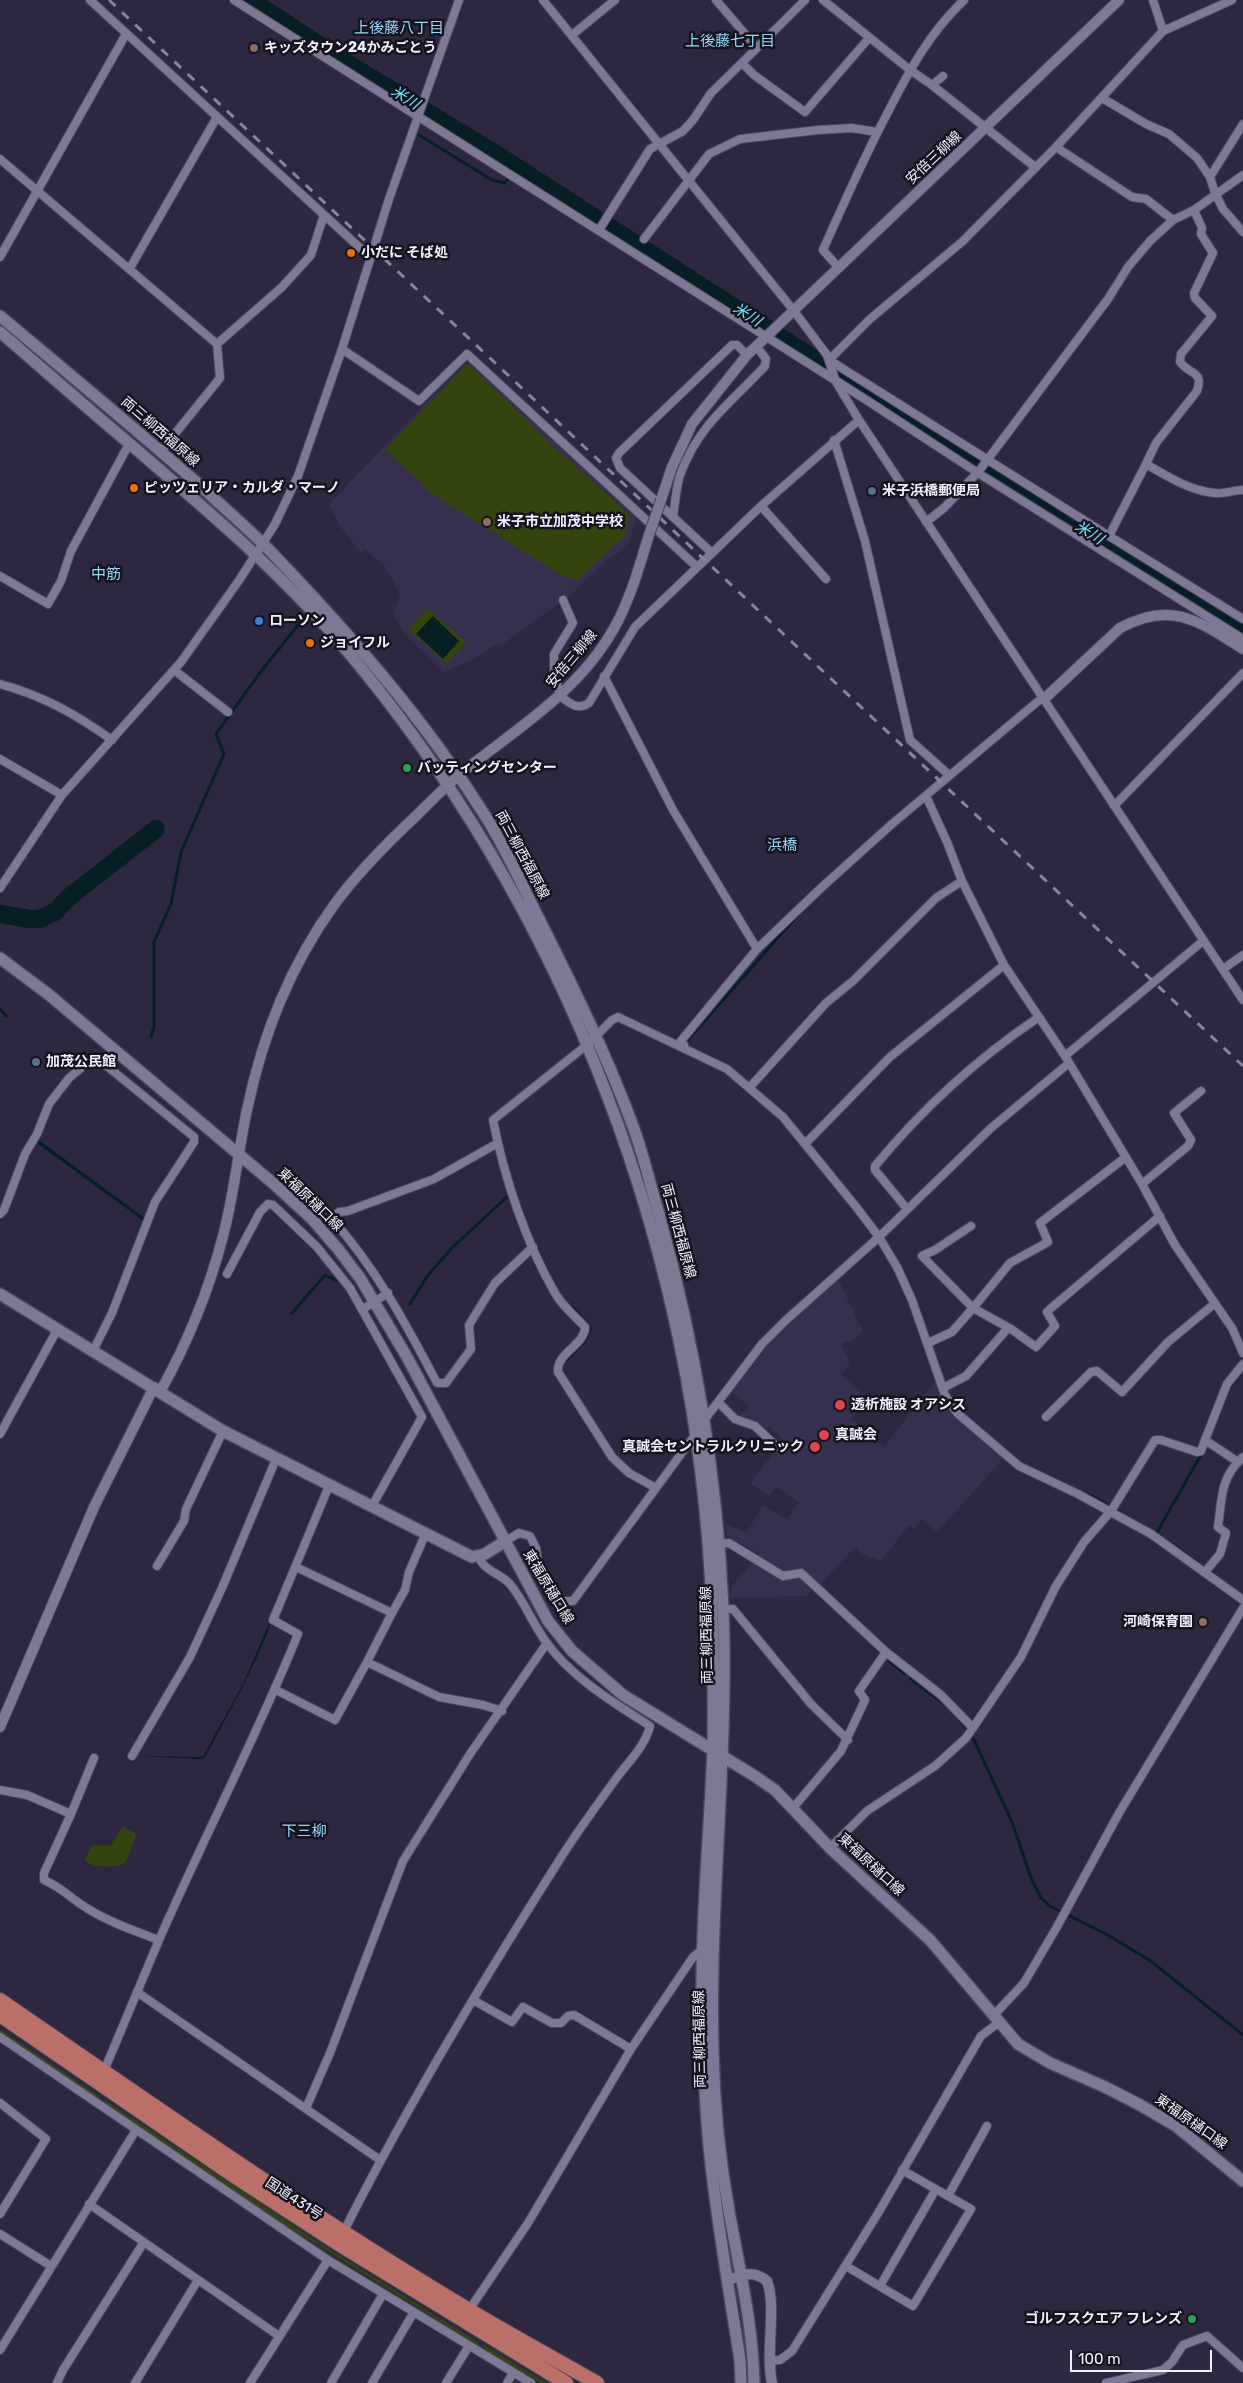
<!DOCTYPE html>
<html>
<head>
<meta charset="utf-8">
<style>
	body { margin:0 }
	#map { position:relative; width:1243px; height:2383px; overflow:hidden; background:#2d2840; font-family:Rubik,sans-serif }
	canvas { display:block }
	.scale { position:absolute; left:1070px; top:2350px; width:142px; height:22px; box-sizing:border-box; border:2px solid #f2efff; border-top:0; padding-left:6px; font-size:15px; line-height:18px; white-space:nowrap; color:#f2efff; -webkit-text-stroke:4px #15131d; paint-order:stroke }
</style>
</head>
<body>
<div id="map">
<canvas width="1243" height="2383"></canvas>
<div class="scale">100 m</div>
</div>
<script>
const ctx = document.querySelector('canvas').getContext('2d');
ctx.lineJoin = 'round';
function fillPath(path, color) { ctx.fillStyle = color; ctx.fill(path, 'evenodd'); }
function strokePath(path, color, width, dash) { ctx.strokeStyle = color; ctx.lineWidth = width; ctx.lineCap = dash ? 'butt' : 'round'; ctx.setLineDash(dash || []); ctx.stroke(path); }
function write(font, color, halo, rows, align = 'center') {
  ctx.font = font + ' Rubik,"Noto Sans JP",sans-serif'; ctx.lineWidth = 5; ctx.setLineDash([]); ctx.textBaseline = 'middle'; ctx.strokeStyle = halo; ctx.fillStyle = color; for (const [text, x, y, turn = 0] of rows) {
    ctx.save(); ctx.translate(x, y); ctx.rotate((+turn || 0) * Math.PI / 180); ctx.textAlign = isNaN(turn) ? turn : align; if (halo) ctx.strokeText(text, 0, 0); ctx.fillText(text, 0, 0); ctx.restore();
  }
}
fillPath(new Path2D(`
	M470,363L637,516L629,542L617,554L607,560L570,596L503,644L491,647L479,656L444,673L402,631L396,620L394,611L400,594L385,567L365,549L361,553L341,528L329,504L423,406L465,364Z
	M838,1279L863,1331L856,1339L841,1344L850,1363L842,1374L868,1399L851,1419L884,1447L937,1379L941,1392L1002,1456V1460L937,1532L922,1519L914,1529L909,1525L881,1561L862,1554L856,1546L818,1587L816,1585L806,1596L731,1598V1588L759,1554L727,1536L726,1524L747,1533L762,1505L787,1519L799,1502L776,1487L769,1495L750,1484L783,1440L769,1426L765,1430L759,1423L740,1416L749,1406L731,1392L766,1346Z`), '#362f4d');
fillPath(new Path2D(`
	M470,365L555,448L630,515L625,536L578,579L564,577L426,490L424,485L385,450L465,366Z
	M428,608L466,643L446,664L408,629Z
	M123,1827L135,1833L136,1836L126,1862C116,1868 95,1868 86,1862L85,1859L92,1845L110,1846Z
	M0,2029L99,2096L102,2102L0,2032Z
	M104,2099L318,2242L478,2342L482,2348L257,2207L105,2105Z
	M482,2344L547,2383H540L515,2368L486,2351Z`), '#34440f');
fillPath(new Path2D(`
	M433,616L459,641L443,659L416,634Z
	M39,1140L146,1219L145,1222L38,1144L37,1141Z
	M1006,1450L1027,1466L1097,1497L1141,1523L1176,1545L1243,1595V1599L1122,1514L1078,1491L1025,1468Z
	M270,1621C272,1635 217,1735 206,1756L201,1759L139,1756L200,1757L204,1755L244,1682Z`), '#051f24');
strokePath(new Path2D(`
	M419,135L492,180L505,183L507,180
	M0,1009L6,1016
	M151,1037L154,1027V942L171,904L181,852L224,754L216,734L259,674L303,619
	M685,1043L798,915
	M410,1304L428,1275L452,1248L511,1193
	M292,1313L325,1275L336,1280
	M562,1365L584,1342L590,1330L587,1323L572,1307
	M1227,1392L1234,1380
	M1156,1534L1202,1453
	M889,1661L905,1674
	M910,1678L947,1706
	M960,1720L974,1740L1012,1822L1031,1878L1041,1898L1050,1906L1108,1935L1152,1962L1243,2035`), '#051f24', 3);
strokePath(new Path2D(`
	M251,0L334,55L502,158L951,447L1082,527L1167,584L1243,631
	M0,914L30,919H39L55,912L68,898L156,829`), '#051f24', 18);
const minor = new Path2D(`
	M90,0L371,258
	M234,0L868,401L978,473L1243,639
	M543,0L794,311L827,355L836,382L859,420L1243,1000
	M716,0L757,48L805,0
	M823,0L910,70L932,85L943,76
	M1153,0L1163,31
	M572,35L615,0
	M743,64L754,75L805,112L869,38
	M932,85L1035,167
	M1102,98L1146,124L1169,134L1197,158L1210,177L1215,193L1223,209L1243,232
	M1056,147L1132,197L1146,199L1173,220
	M0,159L217,344L220,378L161,451
	M1210,177L1243,124
	M1194,210L1202,228L1201,234L1213,253L1194,293L1195,298L1212,316L1181,354L1180,362C1190,375 1204,371 1197,391L1156,443L1146,464C1167,476 1190,491 1215,493C1224,494 1234,490 1243,490
	M599,230L650,149L683,131L693,120L711,93L757,48
	M644,239L709,154L740,139L818,130L852,128L877,132
	M0,257L126,34
	M838,267L823,250C844,203 864,157 888,112C909,71 930,32 964,0
	M130,268L217,117
	M217,344L282,287L311,255L324,215
	M342,349L419,401L467,354L697,567
	M834,440L865,541L910,740L949,775
	M1146,464L1109,536L829,360L870,319L963,241L1056,147L1163,31L1232,0
	M761,506L826,579
	M673,517C675,504 676,488 680,475C699,424 730,404 765,366L766,359L757,347
	M926,522L944,508L979,471L1108,299L1128,267L1150,241L1173,220L1194,210L1243,175
	M1109,536L1243,619
	M712,553L620,468L616,458L619,453L732,345H737L747,355
	M0,576L48,604L61,581L71,551L129,444
	M563,600L573,623L554,654V671L560,696C570,703 577,711 589,703L635,627L761,506L859,420
	M174,670L228,712
	M604,676L673,810L757,949
	M0,684C42,695 77,715 112,740
	M0,759L62,795
	M926,796L947,842L962,881L1004,965L1065,1056L1142,1184L1175,1245L1232,1328L1243,1353
	M1114,806L1243,673
	M0,888L62,795L181,662L240,579L275,524L298,476L342,349L389,199L459,0
	M1223,969L1243,955
	M683,1047L684,1045L680,1042L757,949L822,887L892,824L1043,697
	M1065,1056L1203,941
	M750,1087L826,1003L853,981L936,898L962,881
	M498,1143L434,1179L348,1211L339,1212L331,1218C376,1268 406,1324 437,1383H446L471,1349L469,1325L495,1283L533,1247
	M805,1144L890,1057L1004,965
	M1126,1157L1040,1223L1048,1242L1010,1263L973,1308L1011,1329L1036,1347L1055,1326L1047,1312L1050,1309L1160,1216
	M1142,1184L1188,1146L1191,1140L1174,1113L1201,1091
	M907,1209L875,1170V1166C922,1109 978,1058 1039,1017
	M0,1214L4,1210L25,1154L37,1134L49,1104L69,1078L93,1058H97L194,1137V1142L155,1202L112,1313L93,1351
	M227,1274L260,1212L268,1204L273,1205L317,1247L350,1288L422,1417L372,1506
	M363,1309L388,1293
	M928,1343L952,1332L973,1308L922,1256L935,1250L971,1226
	M943,1388L966,1376L1008,1328
	M718,1402L735,1419L755,1426L777,1447
	M1046,1417L1091,1372L1097,1371L1122,1392L1168,1342L1214,1304
	M702,1423L762,1344L785,1321L879,1237L991,1128L1069,1063
	M0,1434L57,1330
	M1238,1462L1205,1440L1227,1384L1243,1364
	M656,1488L629,1473L612,1457L558,1372C556,1353 585,1345 585,1327C576,1317 562,1306 555,1293C526,1243 504,1177 493,1120L588,1044L612,1020L618,1017L727,1069L783,1117L857,1208L879,1237L897,1267L912,1300L945,1395L957,1413L1019,1466L1078,1494L1151,1534L1243,1600
	M504,1542L519,1533L530,1536L536,1548L539,1573L556,1601H573L695,1435
	M718,1544L729,1543L783,1576L801,1573L886,1652
	M157,1566L184,1521L186,1509L223,1431
	M296,1567L392,1613L367,1662L439,1697L483,1705L502,1711
	M1205,1572L1220,1554L1226,1533L1218,1527C1222,1498 1220,1478 1243,1457
	M723,1609H733L811,1704L848,1740
	M392,1613L405,1590L409,1572L426,1533
	M276,1690L335,1720L367,1662
	M132,1756L190,1657L222,1588L276,1459
	M0,1790L27,1795L71,1814L94,1758
	M793,1808L841,1751L865,1700L859,1691L886,1652L941,1695L973,1728
	M71,1814L44,1873V1880C60,1887 65,1893 79,1903C103,1920 132,1930 159,1940L104,2071
	M830,1848L867,1811L935,1766L966,1738L1021,1657L1056,1586L1084,1542L1111,1511L1155,1440H1161L1197,1452L1201,1451L1205,1440
	M159,1940C204,1837 256,1738 298,1634L273,1620L329,1486
	M137,1992L380,2160
	M473,2000L512,2022L523,2007L552,2023H561L568,2016L574,2015L631,2049
	M993,2016L1024,1983L1058,1925L1119,1813L1243,1608
	M0,2037L328,2260L531,2383
	M0,2103L46,2139L0,2214
	M306,2108L330,2053L403,1861L470,1754L547,1643
	M948,2196L987,2126
	M89,2204L279,2336
	M344,2231C407,2106 480,1985 555,1867C574,1836 596,1806 618,1776C630,1760 645,1746 650,1726C614,1703 571,1677 546,1642C533,1624 524,1601 510,1584C501,1574 483,1570 479,1557
	M0,2234L51,2266
	M846,2266L913,2306L971,2209L902,2170
	M880,2286L936,2189
	M469,2310L528,2223L631,2049L693,1957L702,1950
	M0,2350L136,2130
	M770,2361L780,2360L792,2351L877,2215L981,2036L998,2023
	M57,2383L63,2370L144,2242
	M135,2383L198,2280
	M250,2383L328,2260
	M331,2383L383,2294
	M372,2383L414,2312
	M446,2383L469,2346
	M507,2383L513,2373
	M1106,2383L1163,2370L1172,2362L1183,2345L1207,2336L1243,2368`);
const tertiary = new Path2D(`
	M661,500L672,467L692,424L747,355L1119,0
	M1044,699L1120,628C1171,600 1199,621 1243,649
	M160,1392C188,1342 209,1290 223,1236C234,1195 238,1152 247,1110C262,1037 290,966 334,905C358,872 387,843 417,815C431,801 446,786 461,773C515,730 578,692 613,630C630,601 639,567 649,535
	M0,1727L94,1507L154,1387
	M727,2281C742,2274 754,2270 767,2281C777,2308 765,2351 772,2383`);
const secondary = new Path2D(`
	M0,316C68,373 137,430 204,489C226,510 250,530 272,553C349,633 424,719 484,814C507,849 524,890 543,927C576,993 609,1060 634,1129C644,1157 651,1188 660,1218C695,1344 717,1476 723,1607C729,1754 709,1901 713,2049C714,2099 720,2161 729,2211C739,2267 753,2325 754,2383
	M0,332C43,369 86,407 130,444C202,506 275,567 337,639C569,910 698,1255 712,1610C713,1656 714,1701 713,1747C710,1830 701,1914 702,1998C703,2047 704,2097 709,2146C716,2218 729,2289 740,2360L741,2383
	M0,958L48,994L274,1184L312,1219L338,1249L360,1278L407,1357L548,1621L572,1651L623,1695L753,1775L775,1790L830,1848L930,1940L1018,2044L1050,2063L1105,2087L1140,2105L1176,2126L1243,2181
	M0,1294L223,1431L472,1557L485,1554L504,1542`);
const trunk = new Path2D(`
	M0,2000C154,2106 308,2214 469,2310C511,2335 555,2359 597,2383
	M0,2015L234,2176L337,2243L566,2383`);
strokePath(minor, '#4b465a', 10);
strokePath(tertiary, '#4b465a', 12);
strokePath(secondary, '#4b465a', 14);
strokePath(trunk, '#4b465a', 16);
strokePath(minor, '#7d7894', 8);
strokePath(tertiary, '#7d7894', 10);
strokePath(secondary, '#7d7894', 11);
strokePath(trunk, '#ba6f69', 14);
strokePath(new Path2D(`
	M109,0L1243,1066`), '#888499', 3, [9, 9]);
const tertiaryBridge = new Path2D(`
	M649,535L661,500`);
strokePath(tertiaryBridge, '#4b465a', 12, []);
strokePath(tertiaryBridge, '#7d7894', 10);
for (const [x, y, r, color] of [
	[254,48,5,"#8d6e63"],
	[351,253,5,"#e8710a"],
	[134,488,5,"#e8710a"],
	[872,491,5,"#5c6f8a"],
	[487,522,5,"#8d6e63"],
	[259,621,5,"#3f7fe0"],
	[310,643,5,"#e8710a"],
	[407,768,5,"#2e9e5b"],
	[36,1062,5,"#5c6f8a"],
	[840,1405,6,"#e0444e"],
	[824,1435,6,"#e0444e"],
	[815,1447,6,"#e0444e"],
	[1203,1622,5,"#8d6e63"],
	[1192,2319,5,"#2e9e5b"]
]) { const dot = new Path2D(); dot.arc(x, y, r, 0, 2 * Math.PI); ctx.fillStyle = color; ctx.fill(dot); strokePath(dot, '#15131d', 2); }
write('bold 14px', '#f2efff', '#15131d', [
	["キッズタウン24かみごとう",264,48],
	["小だに そば処",361,253],
	["ピッツェリア・カルダ・マーノ",144,488],
	["米子浜橋郵便局",882,491],
	["米子市立加茂中学校",497,522],
	["ローソン",269,621],
	["ジョイフル",320,643],
	["バッティングセンター",417,768],
	["加茂公民館",46,1062],
	["透析施設 オアシス",851,1405],
	["真誠会",835,1435],
	["真誠会セントラルクリニック",804,1447,"right"],
	["河崎保育園",1193,1622,"right"],
	["ゴルフスクエア フレンズ",1182,2319,"right"]
], 'left');
write('14px', '#f2efff', '#15131d', [
	["安倍三柳線",934,158,-43],
	["両三柳西福原線",160,432,41],
	["安倍三柳線",572,659,-50],
	["両三柳西福原線",522,855,62],
	["東福原樋口線",310,1200,44],
	["両三柳西福原線",678,1231,75],
	["東福原樋口線",548,1587,59],
	["両三柳西福原線",707,1635,-91],
	["東福原樋口線",871,1865,43],
	["両三柳西福原線",700,2039,-91],
	["東福原樋口線",1191,2122,35],
	["国道431号",294,2199,33]
]);
write('15px', '#96d6f8', '#15131d', [
	["上後藤八丁目",399,29],
	["上後藤七丁目",730,42],
	["中筋",106,575],
	["浜橋",782,846],
	["下三柳",304,1832]
]);
write('italic 15px', '#6ce4f8', '#15131d', [
	["米川",405,98,32],
	["米川",747,315,32],
	["米川",1089,533,32]
]);
</script>
</body>
</html>
